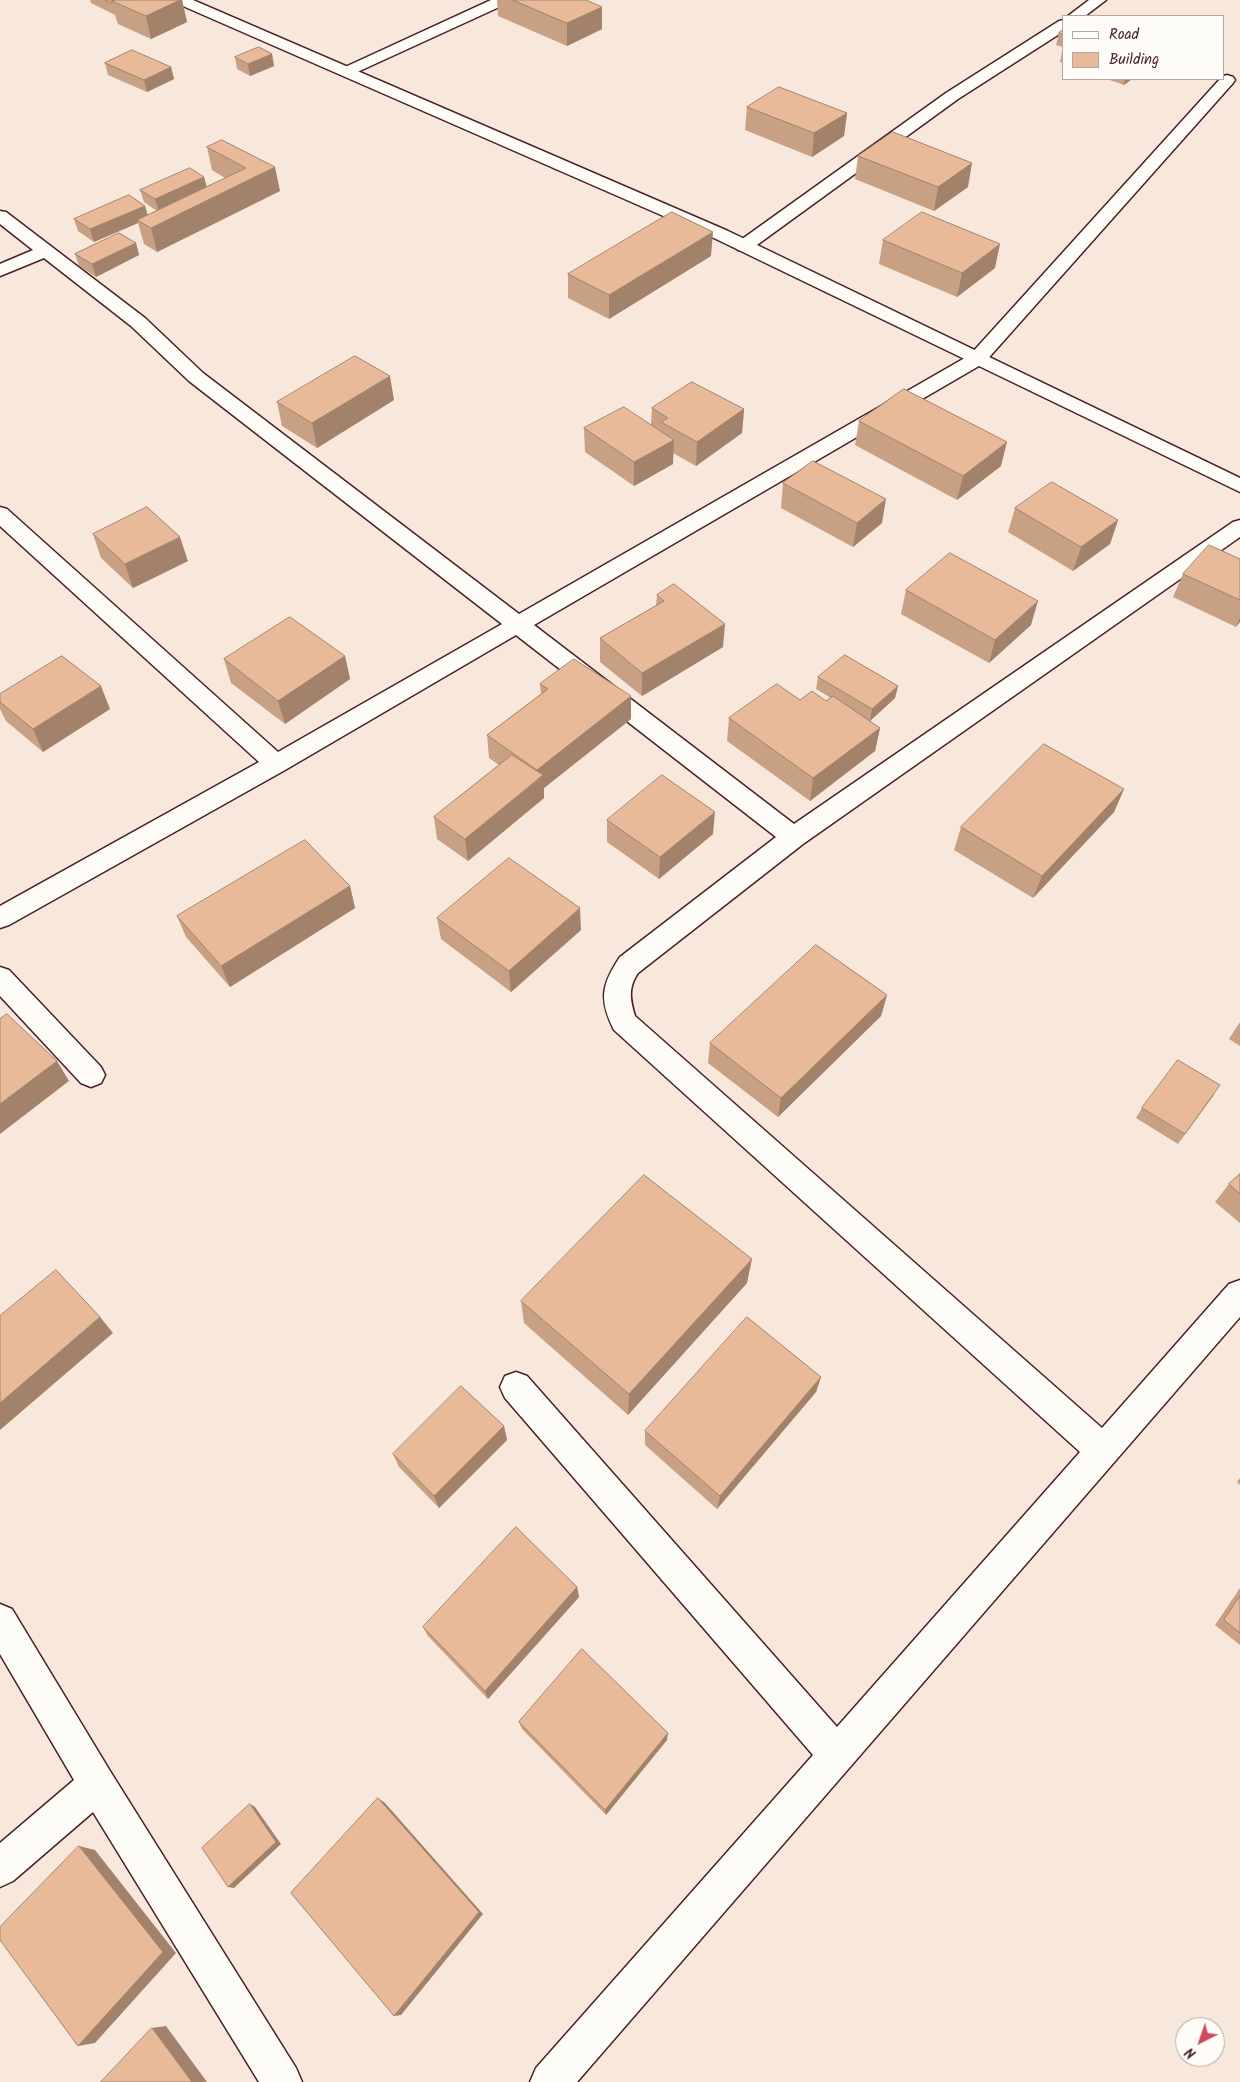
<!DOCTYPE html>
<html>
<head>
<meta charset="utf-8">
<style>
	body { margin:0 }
	#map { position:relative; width:1240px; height:2082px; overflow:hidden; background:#f7e8db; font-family:Kalam,sans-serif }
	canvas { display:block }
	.legend { position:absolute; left:1062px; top:15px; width:162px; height:65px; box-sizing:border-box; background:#fdfcf7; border:1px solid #b5a4a5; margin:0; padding:6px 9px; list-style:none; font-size:15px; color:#4a1f2b }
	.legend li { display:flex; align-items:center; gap:10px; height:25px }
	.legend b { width:25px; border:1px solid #b5a4a5 }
	.north { position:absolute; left:1175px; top:2017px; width:50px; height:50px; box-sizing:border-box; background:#fdfcf7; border:1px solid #b5a4a5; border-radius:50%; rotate:221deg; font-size:14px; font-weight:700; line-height:20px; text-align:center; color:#4a1f2b }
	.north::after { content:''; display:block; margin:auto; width:18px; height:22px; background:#d1495b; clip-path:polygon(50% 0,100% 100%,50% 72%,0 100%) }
</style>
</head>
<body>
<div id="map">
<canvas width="1240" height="2082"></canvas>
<ul class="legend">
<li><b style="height:6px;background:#fdfcf7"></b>Road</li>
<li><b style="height:14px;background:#e9ba99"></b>Building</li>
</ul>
<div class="north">N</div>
</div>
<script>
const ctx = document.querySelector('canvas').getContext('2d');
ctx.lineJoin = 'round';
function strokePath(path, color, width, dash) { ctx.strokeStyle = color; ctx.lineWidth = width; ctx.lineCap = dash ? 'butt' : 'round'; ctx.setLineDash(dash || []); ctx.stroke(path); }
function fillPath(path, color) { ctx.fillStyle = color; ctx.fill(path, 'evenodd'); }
const minor = new Path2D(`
	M491,0H510L508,3L353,74H343L340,71L343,68Z
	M1089,0H1106L1085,16H1068Z
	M1064,20V31L958,99L750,250L744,251L738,250L735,246L738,242L946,93L1059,21Z
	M1227,75L1233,77L1235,80L1233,83L984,363L534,625L794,824L1233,522L1240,520V537L803,844L638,973C628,988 630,999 635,1016L1102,1428L1229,1284L1240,1280V1317L577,2082H530L536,2068L813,1755L505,1398L500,1387L505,1376L516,1372L527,1376L837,1727L1080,1452L614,1030C599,1000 601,985 620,957L776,837L516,635L285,770L9,925L0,928V906L259,762L0,526V507L7,509L278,752L502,624L189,381L131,326L44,258L0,276V264L33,250L0,224V211L6,212L145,318L203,373L519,614L970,355L1220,79H1224V76Z
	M0,967L9,970L101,1067L105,1075L101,1083L91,1087L81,1083L0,996Z
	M0,1604L12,1609L110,1771L296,2068L302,2082H259L93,1812L13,1881L0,1887V1843L74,1780L0,1654Z`);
const secondary = new Path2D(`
	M174,0H193L728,231L1240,478V492L716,239L176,3Z`);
strokePath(minor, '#4a1f2b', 3);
strokePath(secondary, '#4a1f2b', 3);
fillPath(minor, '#fdfcf7');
fillPath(secondary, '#fdfcf7');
fillPath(new Path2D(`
	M90,0H182L187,22L151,39L118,24L115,15L91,3Z
	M497,0H586L602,29L567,46L498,16Z
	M1064,29V64L1060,62L1063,47L1056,45L1059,33Z
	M272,54L274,66L250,76L237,69L235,57Z
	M105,63L171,67L174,79L147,92L108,75Z
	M1107,79H1132L1124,85Z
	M747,107L847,113L844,136L812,157L745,130Z
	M222,140L280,191L157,252L144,244L138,223L94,242L78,231L74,219L145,206L148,215L157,211L144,202L140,190L204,177L207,187L225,178L212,170L207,147Z
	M858,156L968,187L934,211L855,179Z
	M883,240L995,268L957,297L879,264Z
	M136,243L139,255L96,277L79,266L75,254Z
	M711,256L609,319L568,298V274Z
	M394,400L317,448L282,426L277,402Z
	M652,408L744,409L742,433L696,466L673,453V464L634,486L585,452L584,428L651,425Z
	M859,421L1001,466L957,500L855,445Z
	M783,483L882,523L853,547L781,508Z
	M1015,508L1118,520L1110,544L1073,571L1008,532Z
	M93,534L188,561L133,588L101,558Z
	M1240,559V622L1236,627L1173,597L1183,574Z
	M906,590L1031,625L989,663L901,614Z
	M657,595L723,647L642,696L600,662V638L656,606Z
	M345,656L350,679L285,724L231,683L224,659Z
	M818,677L898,686L895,698L870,721L864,717L880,728L875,751L810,801L727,741L729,718L800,700L826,701L831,698L816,689Z
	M540,684L631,696V719L544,788V798L468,861L437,839L434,817L499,765L489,758L487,735L541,694Z
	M0,694L110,709L43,752L6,721L0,709Z
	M1124,789L1114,812L1033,898L954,850L961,827Z
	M607,820L713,834L659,879L607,842Z
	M350,886L355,908L230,987L186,937L177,916Z
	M437,918L581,930L511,992L441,939Z
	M887,995L881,1016L778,1117L708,1063L710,1043Z
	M1240,1022V1046L1229,1039Z
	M1214,1095L1178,1144L1136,1118L1142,1108Z
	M1240,1174V1223L1215,1202L1229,1184Z
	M747,1283L628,1415L524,1323L521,1301Z
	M821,1377L816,1392L717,1509L645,1445V1431Z
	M504,1426L507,1440L439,1508L399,1467L393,1454Z
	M1240,1478V1485L1237,1482Z
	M577,1587L579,1597L488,1699L428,1636L423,1627Z
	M1240,1588V1645L1215,1625Z
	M519,1722L667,1740L606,1815L522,1729Z`), '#c8a084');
fillPath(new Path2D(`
	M180,0H182L187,22L151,39L146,16Z
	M602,7V29L567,46V23Z
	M272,54L274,66L250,76L248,64Z
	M171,67L174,79L147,92L144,80Z
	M1125,79H1132L1124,85Z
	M847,113L844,136L812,157L814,133Z
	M972,163L968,187L934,211L938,187Z
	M275,167L280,191L157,252L151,228Z
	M204,177L207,189L159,211L155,199Z
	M145,206L148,218L137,220L138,223L94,242L90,229Z
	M713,232L711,256L609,319V295Z
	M136,243L139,255L96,277L92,264Z
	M1000,244L995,268L957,297L962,273Z
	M390,376L394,400L317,448L312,423Z
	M744,409L742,433L696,466L697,442Z
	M674,440L673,464L634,486V462Z
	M1007,442L1001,466L957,500L963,476Z
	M886,499L882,523L853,547L857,523Z
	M1118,520L1110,544L1073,571L1081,547Z
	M180,537L188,561L133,588L125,564Z
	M1038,601L1031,625L989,663L995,640Z
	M1240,618V622L1236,627Z
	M725,624L723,647L642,696V673Z
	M345,656L350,679L285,724L278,701Z
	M101,686L110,709L43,752L33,729Z
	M898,686L895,698L870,721L872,709Z
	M631,696V719L544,788V798L468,861L465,839L538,780L537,770Z
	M880,728L875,751L810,801L813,778Z
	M1124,789L1114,812L1033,898L1042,876Z
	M715,812L713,834L659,879L660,857Z
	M350,886L355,908L230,987L221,966Z
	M580,908L581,930L511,992L509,971Z
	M887,995L881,1016L778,1117L781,1098Z
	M57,1061L69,1081L0,1134V1104Z
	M752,1259L747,1283L628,1415L629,1394Z
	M100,1317L113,1333L0,1430V1403Z
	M821,1377L816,1392L717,1509L720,1496Z
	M504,1426L507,1440L439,1508L434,1496Z
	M577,1587L579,1597L488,1699L485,1691Z
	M668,1733L667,1740L606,1815L605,1810Z
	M378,1798L385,1803L483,1914L401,2015L394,2016Z
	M250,1804L255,1807L281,1844L234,1888L228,1887Z
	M79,1846L95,1850L176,1953L95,2043L78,2046Z
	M166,2026L207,2082H192L152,2028Z`), '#a3826b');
const building = new Path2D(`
	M105,0H115L112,1V3Z
	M115,0H180L146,16L112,1Z
	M513,0H586L602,7L567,23Z
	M1064,29V35L1059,33Z
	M259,47L272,54L248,64L235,57Z
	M132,50L171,67L144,80L105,63Z
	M779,87L847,113L814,133L747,107Z
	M893,132L972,163L938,187L858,156Z
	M222,140L275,167L151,228L137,220L246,168L207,147Z
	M190,168L204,177L155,199L140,190Z
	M129,195L145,206L90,229L74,219Z
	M672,212L713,232L609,295L568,274Z
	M922,212L1000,244L962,273L883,240Z
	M119,233L136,243L92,264L75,254Z
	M355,356L390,376L312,423L277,402Z
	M692,382L744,409L697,442L661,422L668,418L652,408Z
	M904,389L1007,442L963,476L859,421Z
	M624,407L674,440L634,462L584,428Z
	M813,461L886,499L857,523L783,483Z
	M1052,482L1118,520L1081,547L1015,508Z
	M147,507L180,537L125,564L93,534Z
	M1209,545L1240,559V600L1183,574Z
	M950,553L1038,601L995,640L906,590Z
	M674,584L725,624L642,673L600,638L664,601L657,595Z
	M290,617L345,656L278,701L224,659Z
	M845,655L898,686L872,709L818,677Z
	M62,656L101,686L33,729L0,702V694Z
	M574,659L631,696L537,770L487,735L548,689L540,684Z
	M777,684L800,700L812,691L826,701L833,696L880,728L813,778L729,718Z
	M1044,744L1124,789L1042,876L961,827Z
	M512,755L543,775L465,839L434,817Z
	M662,775L715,812L660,857L607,820Z
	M305,840L350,886L221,966L177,916Z
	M509,858L580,908L509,971L437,918Z
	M816,945L887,995L781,1098L710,1043Z
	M7,1014L57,1061L0,1104V1019Z
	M1178,1060L1220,1085L1185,1134L1142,1108Z
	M1240,1174V1194L1229,1184Z
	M644,1175L752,1259L629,1394L521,1301Z
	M56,1270L100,1317L0,1403V1316Z
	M747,1317L821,1377L720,1496L645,1431Z
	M461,1386L504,1426L434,1496L393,1454Z
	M516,1527L577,1587L485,1691L423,1627Z
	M1240,1596V1633L1224,1620Z
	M582,1649L668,1733L605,1810L519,1722Z
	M378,1798L479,1912L394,2016L291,1893Z
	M250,1804L276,1842L228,1887L202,1848Z
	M79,1846L163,1952L78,2046L0,1940V1927Z
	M152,2028L192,2082H101Z`);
fillPath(building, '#e9ba99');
strokePath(building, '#a3826b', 1);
</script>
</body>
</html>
